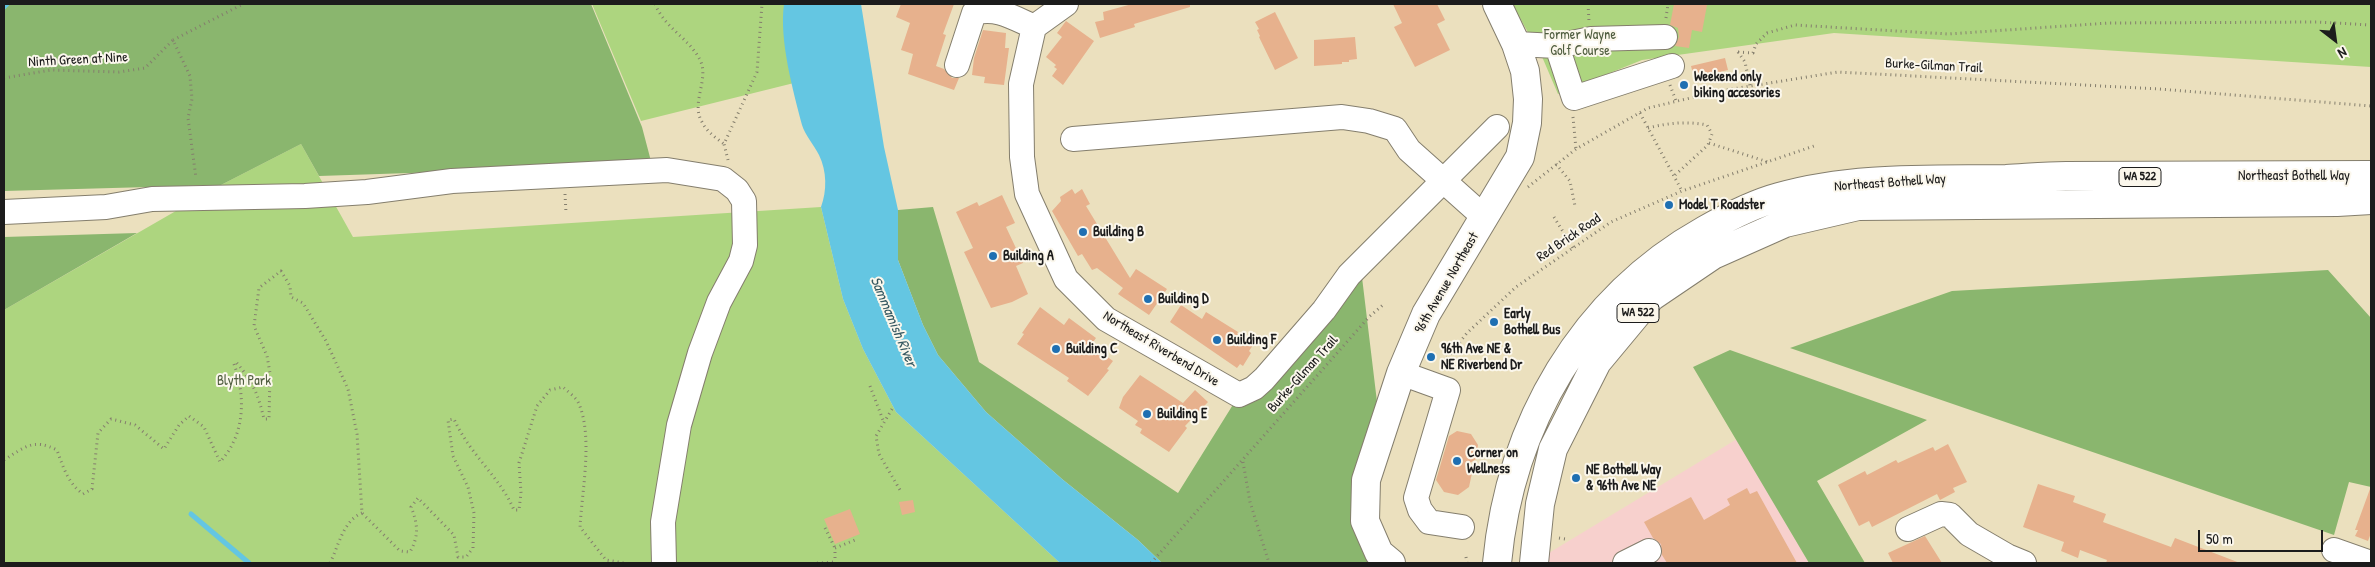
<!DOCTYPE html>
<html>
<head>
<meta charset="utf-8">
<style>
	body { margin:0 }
	#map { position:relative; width:2375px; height:567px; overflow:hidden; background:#ebe0be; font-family:"Patrick Hand",sans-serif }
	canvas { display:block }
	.frame { position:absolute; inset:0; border:5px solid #1c1c1c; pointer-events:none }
	.north { position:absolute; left:2310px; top:15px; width:50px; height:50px; -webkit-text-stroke:4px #fbf7ec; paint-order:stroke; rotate:150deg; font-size:14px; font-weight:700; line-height:20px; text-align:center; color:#1c1c1c }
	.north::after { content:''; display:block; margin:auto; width:18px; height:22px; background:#1c1c1c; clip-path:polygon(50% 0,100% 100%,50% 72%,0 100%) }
	.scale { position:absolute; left:2198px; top:530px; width:125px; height:22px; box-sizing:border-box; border:2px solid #1c1c1c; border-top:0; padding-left:6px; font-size:15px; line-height:18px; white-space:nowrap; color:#1c1c1c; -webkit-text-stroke:4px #fbf7ec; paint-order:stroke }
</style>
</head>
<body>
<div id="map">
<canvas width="2375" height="567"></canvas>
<div class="frame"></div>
<div class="north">N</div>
<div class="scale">50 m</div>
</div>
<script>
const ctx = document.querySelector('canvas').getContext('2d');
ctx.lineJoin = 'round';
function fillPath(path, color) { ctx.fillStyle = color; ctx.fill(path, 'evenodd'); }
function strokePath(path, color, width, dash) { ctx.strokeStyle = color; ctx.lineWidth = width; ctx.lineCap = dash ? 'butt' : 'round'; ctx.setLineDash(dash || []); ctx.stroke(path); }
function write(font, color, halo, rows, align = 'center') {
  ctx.font = font + ' "Patrick Hand",sans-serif'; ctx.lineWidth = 4; ctx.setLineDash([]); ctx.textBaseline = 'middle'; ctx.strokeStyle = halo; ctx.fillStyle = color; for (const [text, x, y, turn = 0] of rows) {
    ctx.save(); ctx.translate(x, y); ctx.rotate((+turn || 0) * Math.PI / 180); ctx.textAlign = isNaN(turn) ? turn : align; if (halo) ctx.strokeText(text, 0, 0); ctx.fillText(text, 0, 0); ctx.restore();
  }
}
fillPath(new Path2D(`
	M1737,439L1809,563H1534V562Z`), '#f7d0cd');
fillPath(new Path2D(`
	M592,4H832L794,83L641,121Z
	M1512,4H2371V67L1834,33L1642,60L1558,94L1543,59Z
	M301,144L353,237L821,207L843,299L863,349L896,412L1060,563H4V310L221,185Z`), '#add57f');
fillPath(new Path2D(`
	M4,4H591L642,127L652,165L319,176L301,144L221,185L4,191Z
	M933,207L979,362L1178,493L1239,395L1361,269L1381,435L1366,480L1391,563H1162L1138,540L1062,479L986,412L938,355L923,325L898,260V210Z
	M137,233L4,310V237Z
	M2328,270L2371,318V487L2349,482L2334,535L1790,348L1952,291Z
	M1730,350L1927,420L1817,481L1865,563H1809L1693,367Z`), '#8ab66e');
fillPath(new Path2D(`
	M784,4H861L884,147L898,210V260L923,325L938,355L986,412L1062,479L1138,540L1162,563H1060L896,412L863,349L843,299L821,207C827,191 827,171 819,155C814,145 805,135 802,125C793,90 779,40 784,4Z`), '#64c6e2');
strokePath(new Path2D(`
	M4,7L7,4
	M191,514L249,563`), '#64c6e2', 5);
fillPath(new Path2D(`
	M901,4H954L943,34L946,35L936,66L944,69L952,78H959L954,90L908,74L913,54L901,50L910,23L896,17Z
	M1132,4H1190V7L1134,24L1135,27L1100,38L1095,22L1104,20L1103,12Z
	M1393,4H1437L1445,20L1437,24L1450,50L1415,67L1394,27L1402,23Z
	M1674,4L1707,5L1702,32L1692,30L1689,48L1675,46L1679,37L1678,28L1670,25Z
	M1275,12L1298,58L1275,70L1259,37L1260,36L1257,30L1259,29L1255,22Z
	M1066,21L1094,41L1063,85L1052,76L1057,69L1054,67L1056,65L1046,57L1062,37L1057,33Z
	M983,30L1006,33L1005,48H1009L1004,85L984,83L985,77L972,75L974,58Z
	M1355,37L1357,59L1349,60V62H1342V64L1314,66V40Z
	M1725,58L1728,70L1694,78L1691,66Z
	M1072,189L1075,194L1082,189L1090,204L1086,206L1130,278L1136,269L1167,289L1149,315L1118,294L1123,288L1097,268L1092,270L1082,254L1078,256L1052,211L1061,201L1060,197Z
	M1002,195L1015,223L1006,227L1023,263L1016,266L1028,294L1012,302L991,308L964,252L973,248L956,212L977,202L979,206Z
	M1181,305L1202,319L1206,312L1238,332L1237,334L1253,345L1249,351L1251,353L1243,366L1240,364L1237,368L1170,322Z
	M1040,307L1064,325L1069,318L1096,338L1091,345L1113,361L1107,369L1109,370L1088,396L1067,381L1069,378L1060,372L1017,344L1024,334L1022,333Z
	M1140,375L1183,403L1195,390L1208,402L1185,426L1187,428L1169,452L1140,433L1142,429L1135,425L1138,421L1119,408L1123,397Z
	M1457,431L1471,434L1478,445L1476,459L1467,465L1472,473L1469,487L1458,495L1444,492L1436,480L1449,436Z
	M1948,444L1967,482L1953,488L1955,492L1940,500L1937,494L1872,527L1869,521L1859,526L1838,485L1865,471L1867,475L1896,460L1898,463L1933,447L1935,451Z
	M2038,484L2075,496L2073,502L2106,514L2103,522L2171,547L2175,538L2240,563H2106L2107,560L2080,550L2078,558L2061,551L2064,542L2023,527Z
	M1747,488L1750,494L1757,491L1797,563H1667L1662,555L1661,544L1653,538L1644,522L1691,497L1704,520L1730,505L1727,499Z
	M2370,489H2371V533L2368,541L2355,536L2358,530H2355Z
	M913,500L915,512L902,515L899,502Z
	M850,509L860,534L835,544L824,519Z
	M1925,536L1942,563H1893L1888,553Z`), '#e7b18d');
const minor = new Path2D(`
	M1066,4L1034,27L1021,84L1022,157L1027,194L1066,279L1106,319L1239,395L1254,388L1264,379L1324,310L1349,275L1497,127
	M1516,44L1557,46L1574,98L1672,66
	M1557,46L1591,39L1665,37
	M957,65L974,13C996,6 1014,18 1034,27
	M1073,139L1342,117L1369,121L1395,129L1409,150L1484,217
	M4,212L106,207L152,199L305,196L367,192L452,181L667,170L723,179L737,190L744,201L745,245L741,261L719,302L700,353L679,425L663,522L664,563
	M1401,373L1448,390L1416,498L1420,510L1429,522L1462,527
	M1908,529L1941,514L1950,515L1969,534L2007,556L2024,563
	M2334,550L2371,563
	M1625,563L1649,551`);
const major = new Path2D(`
	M1391,563L1379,553L1365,521L1366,480L1401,373L1426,314L1520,157L1527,123L1528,99L1525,71L1516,44L1497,4
	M1497,563C1510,425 1582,299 1705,230C1728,217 1753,204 1779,197C1852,176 1931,180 2006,179C2026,178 2046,176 2066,176C2168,176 2270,176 2371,175
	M1534,563L1540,504L1553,449L1597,362L1651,297L1713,255L1785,223L1858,206L2337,202L2371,200`);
strokePath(minor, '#847e6d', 26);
strokePath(major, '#847e6d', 30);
strokePath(new Path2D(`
	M655,4C665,28 687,37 699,58C711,78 690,102 702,122C707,132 716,138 724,144
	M1588,4L1589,21
	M1666,18L1668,4
	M173,40L243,4
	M1738,52L1753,53L1756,44L1767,33L1795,25L1948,34L2109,23L2317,22L2371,25
	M1738,52L1745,62L1750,86
	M4,78L51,70L119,72L145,68L173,40L190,76L192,99L188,118L196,178
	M1670,85L1676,101
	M1640,113L1682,191
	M1573,117L1576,149
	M1648,128C1668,123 1687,121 1707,125L1712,134L1708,145L1674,176
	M1709,143L1768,162
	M728,160L724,144L757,72L762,4
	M1556,164L1570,181L1575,206
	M1528,187L1576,149L1648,108L1720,91L1838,72L2159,89L2371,106
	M565,194L566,213
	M1554,217L1573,248
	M1441,366L1467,333L1516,287L1611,222L1682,191L1814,146
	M870,386L883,420
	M892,409L876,436L879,454L900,490
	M4,460C25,447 33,438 57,450C63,467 68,483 83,494L92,489L98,433L111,419L135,425L164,449L179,425L189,416L204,427L220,462C245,435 246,397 234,364L236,362C253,382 258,394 264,419H269L270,373L267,356L254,326L259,288L281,271L290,286L291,297L303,303L326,341L348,389L357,434L362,513L400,551L410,552C419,536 418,524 411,507L418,498L454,535L458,557H466L473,548L474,513L468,487L453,456L448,420L454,419C470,455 500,477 514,510H519L521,493L519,463L537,406L550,390L563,387C568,392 576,397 579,404C593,437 582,491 580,527L606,560L624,563
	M1243,462L1250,502L1269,563
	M825,528L835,548
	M1559,538L1565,539
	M1466,557L1467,563
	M330,563C339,545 343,521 362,513
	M817,563L835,562
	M835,563V548L855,540
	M1151,563L1369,317L1384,304`), '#847e6d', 3, [1, 4]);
strokePath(minor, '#fff', 24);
strokePath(major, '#fff', 28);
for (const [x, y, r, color] of [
	[1684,85,5,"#1f6fb2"],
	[1669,205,5,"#1f6fb2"],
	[1083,232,5,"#1f6fb2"],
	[993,256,5,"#1f6fb2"],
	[1148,299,5,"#1f6fb2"],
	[1494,322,5,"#1f6fb2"],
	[1217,340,5,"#1f6fb2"],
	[1056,349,5,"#1f6fb2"],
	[1431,357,5,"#1f6fb2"],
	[1147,414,5,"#1f6fb2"],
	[1457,461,5,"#1f6fb2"],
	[1576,478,5,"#1f6fb2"]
]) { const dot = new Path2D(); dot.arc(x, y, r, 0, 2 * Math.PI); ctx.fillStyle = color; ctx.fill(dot); strokePath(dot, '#fbf7ec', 2); }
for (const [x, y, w] of [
	[2140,177,42],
	[1638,313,42]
]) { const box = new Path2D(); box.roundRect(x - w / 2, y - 9.5, w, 19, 4); ctx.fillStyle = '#fbf7ec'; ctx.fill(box); strokePath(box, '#1c1c1c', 1); }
write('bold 12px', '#1c1c1c', null, [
	["WA 522",2140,177],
	["WA 522",1638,313]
]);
write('14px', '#4f5d3f', '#fbf7ec', [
	["Former Wayne",1580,35],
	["Golf Course",1580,51],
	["Blyth Park",244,381]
]);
write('14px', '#1c1c1c', '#fbf7ec', [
	["Ninth Green at Nine",78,60,-3],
	["Burke-Gilman Trail",1934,66,3],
	["Northeast Bothell Way",2294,176],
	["Northeast Bothell Way",1890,183,-4],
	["Red Brick Road",1569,238,-34],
	["96th Avenue Northeast",1447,283,-60],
	["Northeast Riverbend Drive",1161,349,31],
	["Burke-Gilman Trail",1303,374,-48]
]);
write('bold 14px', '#1c1c1c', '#fbf7ec', [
	["Weekend only",1694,77],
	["biking accesories",1694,93],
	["Model T Roadster",1679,205],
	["Building B",1093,232],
	["Building A",1003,256],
	["Building D",1158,299],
	["Early",1504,314],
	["Bothell Bus",1504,330],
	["Building F",1227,340],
	["Building C",1066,349],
	["96th Ave NE &",1441,349],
	["NE Riverbend Dr",1441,365],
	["Building E",1157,414],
	["Corner on",1467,453],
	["Wellness",1467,469],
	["NE Bothell Way",1586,470],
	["& 96th Ave NE",1586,486]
], 'left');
write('italic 15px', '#355861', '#fbf7ec', [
	["Sammamish River",893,322,67]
]);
</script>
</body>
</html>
